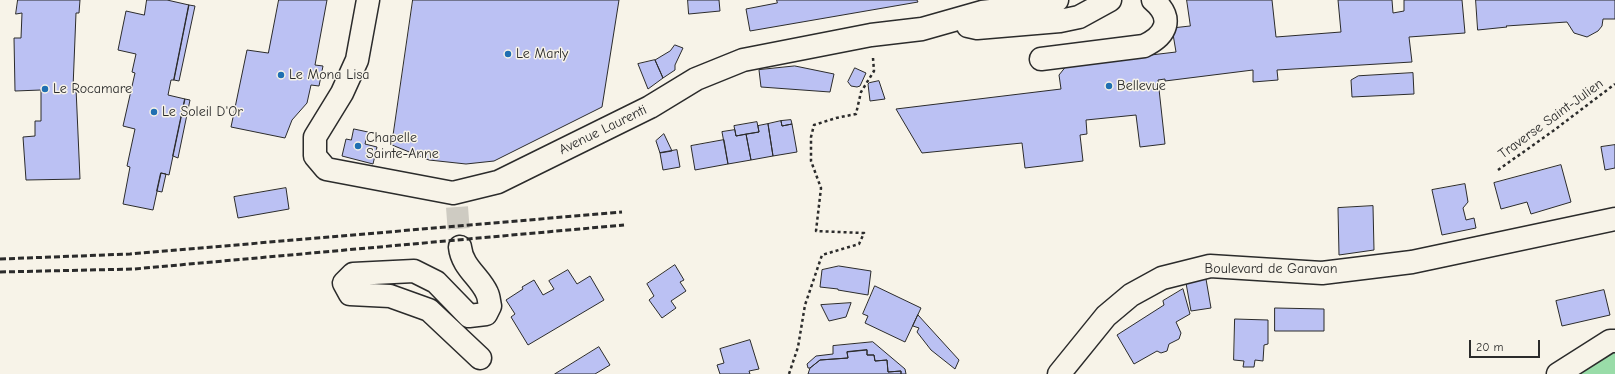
<!DOCTYPE html>
<html>
<head>
<meta charset="utf-8">
<style>
	body { margin:0 }
	#map { position:relative; width:1615px; height:374px; overflow:hidden; background:#f7f3e8; font-family:"Comic Neue",sans-serif }
	canvas { display:block }
	.scale { position:absolute; left:1469px; top:340px; width:71px; height:18px; box-sizing:border-box; border:2px solid #2b2b2b; border-top:0; padding-left:5px; font-size:12px; line-height:14px; white-space:nowrap; color:#2b2b2b; -webkit-text-stroke:3px #f7f3e8; paint-order:stroke }
</style>
</head>
<body>
<div id="map">
<canvas width="1615" height="374"></canvas>
<div class="scale">20 m</div>
</div>
<script>
const ctx = document.querySelector('canvas').getContext('2d');
ctx.lineJoin = 'round';
function fillPath(path, color) { ctx.fillStyle = color; ctx.fill(path, 'evenodd'); }
function strokePath(path, color, width, dash) { ctx.strokeStyle = color; ctx.lineWidth = width; ctx.lineCap = dash ? 'butt' : 'round'; ctx.setLineDash(dash || []); ctx.stroke(path); }
function write(font, color, halo, rows, align = 'center') {
  ctx.font = font + ' "Comic Neue",sans-serif'; ctx.lineWidth = 3; ctx.setLineDash([]); ctx.textBaseline = 'middle'; ctx.strokeStyle = halo; ctx.fillStyle = color; for (const [text, x, y, turn = 0] of rows) {
    ctx.save(); ctx.translate(x, y); ctx.rotate((+turn || 0) * Math.PI / 180); ctx.textAlign = isNaN(turn) ? turn : align; if (halo) ctx.strokeText(text, 0, 0); ctx.fillText(text, 0, 0); ctx.restore();
  }
}
fillPath(new Path2D(`
	M1615,348V374H1572Z`), '#99dca8');
const building = new Path2D(`
	M18,0H80L79,13H76L73,88H76L80,179L26,180L23,137L35,136V121H41V90L15,91L14,38H21L22,13L16,14Z
	M147,0H167L189,5L174,80H171L168,95L185,99L169,175L161,173L153,210L123,204L130,167L127,166L135,129L123,126L135,73L132,72L136,54L118,50L126,11L144,15Z
	M279,0H327L315,65L323,66L319,86L311,85L307,103L292,120L285,138L231,127L247,50L268,53Z
	M413,0H619L602,107L494,161L466,164L429,160L392,145Z
	M688,0H719L720,11L689,14Z
	M777,0H917L918,2L750,31L746,9L777,3Z
	M1187,0H1272L1276,37L1341,32L1338,0H1392L1393,13L1404,11V0H1462L1465,33L1409,37L1412,62L1277,70L1278,80L1253,82V70L1165,81V79L1158,80L1165,144L1140,147L1136,115L1086,120L1087,134L1080,135L1083,161L1025,168L1022,143L922,153L896,109L1061,89L1059,75L1067,65L1176,52L1172,28L1190,26Z
	M1476,0H1615V19H1603L1602,26L1598,31L1587,37L1574,33L1567,22L1506,26L1507,27L1478,30Z
	M189,5L195,6L179,81L174,80Z
	M675,45L683,48L675,65V70L663,78L655,60L670,51Z
	M655,60L663,78L648,89L638,64Z
	M795,66L834,74L830,92L761,87L759,70Z
	M855,68L866,73L860,86L857,87L851,86L848,82Z
	M1413,73L1414,94L1352,97L1351,80L1358,76Z
	M879,81L885,99L870,101L868,84L869,83Z
	M185,99L190,100L178,158L173,156Z
	M791,120L792,124L782,126L781,121Z
	M781,121L782,126L792,124L797,152L773,156L768,124Z
	M757,122L759,132L736,136L734,126Z
	M768,124L773,156L751,160L746,134L759,132L758,126Z
	M354,129L368,132L365,144L377,147L373,164L342,156L346,139L351,140Z
	M735,130L736,136L746,134L751,160L728,164L722,132Z
	M664,134L672,151L660,153L656,141Z
	M724,140L728,164L695,170L691,146Z
	M1615,145V168L1605,170L1601,147Z
	M677,150L680,167L663,170L660,153Z
	M1561,165L1571,202L1531,214L1527,202L1501,209L1494,183Z
	M161,173L166,174L162,192L157,191Z
	M1465,184L1468,202L1463,208L1466,220L1474,218L1476,228L1442,235L1432,190Z
	M286,188L289,209L238,218L234,197Z
	M1373,206L1374,250L1339,255L1338,208Z
	M675,265L684,280L680,282L686,291L671,301L676,308L662,318L649,300L654,296L647,284Z
	M839,266L871,271L868,295L838,290V289L820,287L822,270Z
	M568,270L577,284L590,276L604,300L528,345L511,317L515,314L506,300L523,289L522,287L534,280L543,295L554,289L549,281Z
	M1206,279L1211,308L1191,311L1186,283Z
	M875,286L921,308L905,342L865,323L868,316L863,314Z
	M1183,289L1190,314L1176,322L1181,333L1179,339L1169,344L1167,351L1161,353L1157,351L1134,364L1117,335L1164,305L1163,301Z
	M1604,290L1610,315L1562,326L1556,301Z
	M851,303L846,317L829,321L821,305Z
	M1275,308L1324,309V331H1275Z
	M918,315L959,360L955,369L931,350L917,332L919,328L913,326Z
	M1235,319L1268,320V344L1264,345L1263,361L1255,360L1254,367H1243L1244,361L1234,360Z
	M750,340L759,369L749,371L750,374H720L717,365L724,363L720,349Z
	M873,342L905,369L906,374H901V371L888,372L887,360L875,361L874,355H867V350L847,352L848,358L820,360L810,368H808L807,364L816,356L833,354V346Z
	M599,347L610,365L595,374H555Z
	M867,350V355H874L875,361L887,360L888,372L901,371V374H808L810,368L820,360L848,358L847,352Z`);
fillPath(building, '#bbc1f3');
strokePath(building, '#2b2b2b', 1);
strokePath(new Path2D(`
	M457,207L460,247`), '#cecbc2', 22, [22, 11]);
const minor = new Path2D(`
	M368,0L357,60L342,93L315,137V156L326,169L453,193L498,182L650,107L696,79L743,60L871,35L922,29L982,12L1049,4L1057,0
	M968,26L977,28L1060,21L1079,17L1110,0
	M1041,59L1144,46C1167,35 1174,18 1153,0
	M460,247C462,267 480,277 487,293C489,297 489,302 490,306L486,314L469,316L436,282L414,271L353,274L344,283L350,294L390,296L429,310L480,358
	M1059,374L1106,316L1131,295L1162,278L1210,266L1322,273L1412,262L1615,219
	M1558,374L1610,341H1615`);
strokePath(minor, '#2b2b2b', 25);
strokePath(new Path2D(`
	M1498,170L1553,131L1615,84
	M789,374L798,347L805,305L822,255L859,244L864,233L816,231L821,188L811,161V137L814,125L836,118L856,114L861,92L874,71L873,58`), '#2b2b2b', 2.5, [3, 3]);
strokePath(minor, '#f7f3e8', 22);
strokePath(new Path2D(`
	M0,259L130,254L622,212
	M0,272L134,269L624,225`), '#2b2b2b', 3, [6, 3]);
for (const [x, y, r, color] of [
	[508,54,4,"#1f6fb2"],
	[281,75,4,"#1f6fb2"],
	[1109,86,4,"#1f6fb2"],
	[45,89,4,"#1f6fb2"],
	[154,112,4,"#1f6fb2"],
	[358,146,4,"#1f6fb2"]
]) { const dot = new Path2D(); dot.arc(x, y, r, 0, 2 * Math.PI); ctx.fillStyle = color; ctx.fill(dot); strokePath(dot, '#f7f3e8', 1.5); }
write('14px', '#2b2b2b', '#f7f3e8', [
	["Le Marly",516,54],
	["Le Mona Lisa",289,75],
	["Bellevue",1117,86],
	["Le Rocamare",53,89],
	["Le Soleil D'Or",162,112],
	["Chapelle",366,138],
	["Sainte-Anne",366,154]
], 'left');
write('14px', '#2b2b2b', '#f7f3e8', [
	["Traverse Saint-Julien",1551,119,-36],
	["Avenue Laurenti",603,130,-26],
	["Boulevard de Garavan",1271,269]
]);
</script>
</body>
</html>
